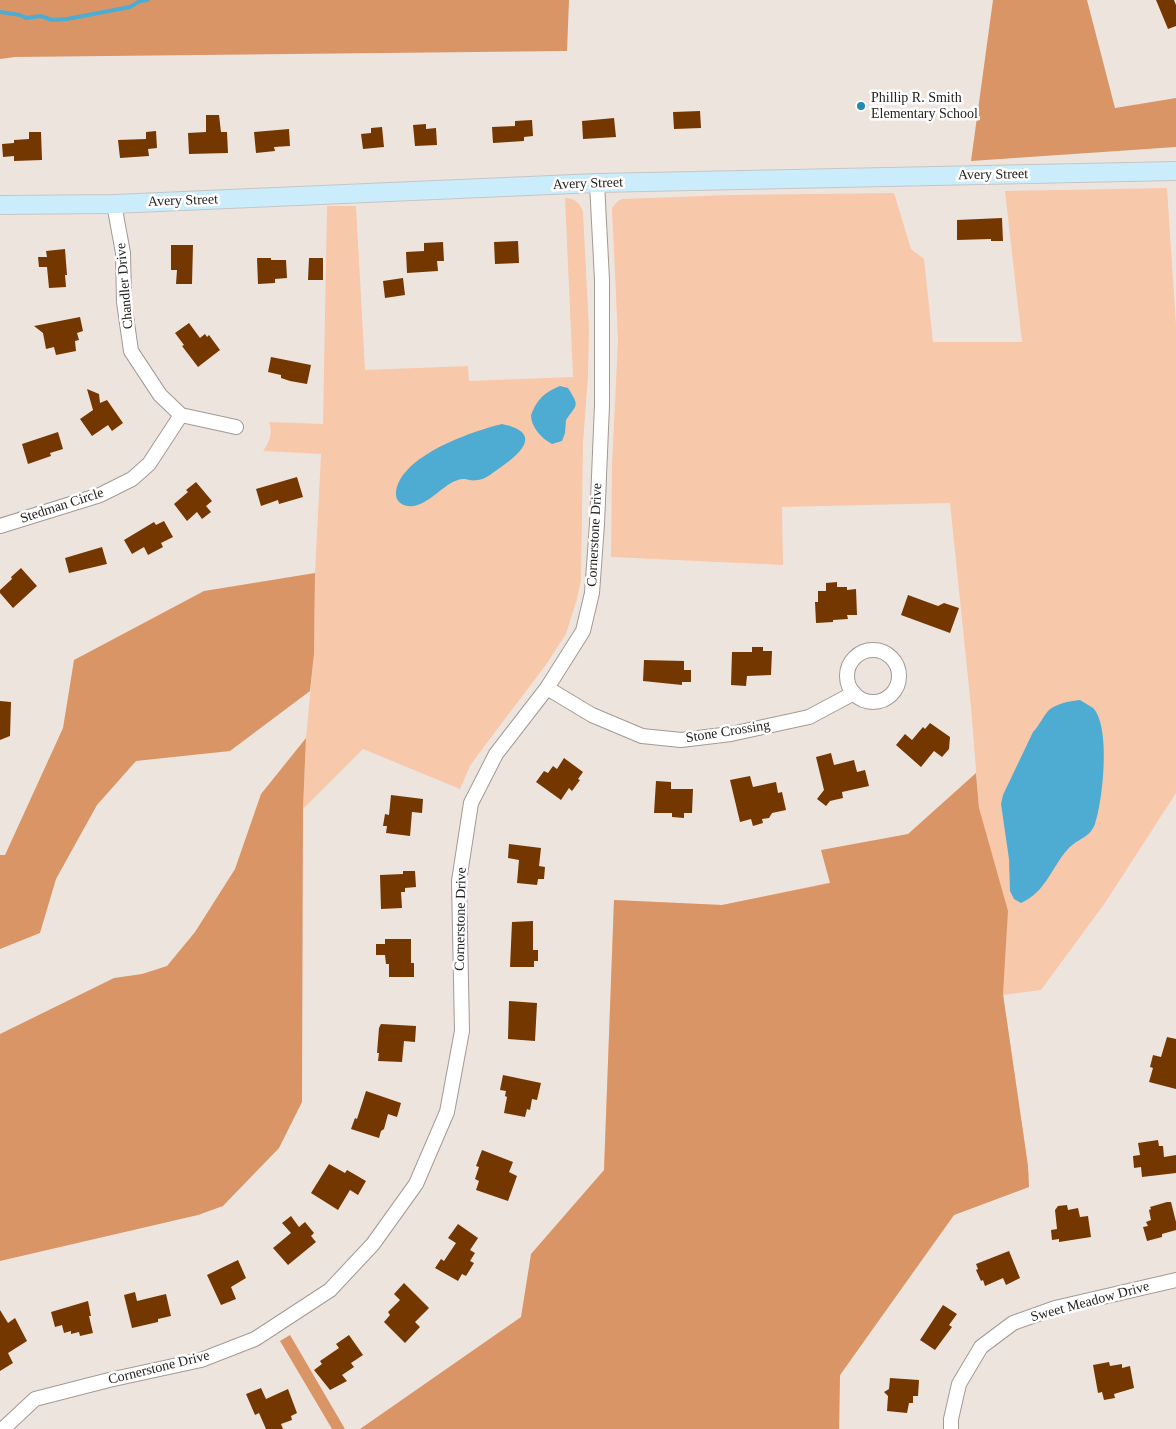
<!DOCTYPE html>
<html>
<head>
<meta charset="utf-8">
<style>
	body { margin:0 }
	canvas { display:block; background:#eee4de }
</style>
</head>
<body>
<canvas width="1176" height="1429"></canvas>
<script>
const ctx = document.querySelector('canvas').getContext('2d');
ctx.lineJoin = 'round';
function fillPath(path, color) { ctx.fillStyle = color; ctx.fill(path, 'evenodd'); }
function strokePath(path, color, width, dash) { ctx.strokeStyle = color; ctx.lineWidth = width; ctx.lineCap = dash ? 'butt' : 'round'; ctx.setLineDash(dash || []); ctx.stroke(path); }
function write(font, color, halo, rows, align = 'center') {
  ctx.font = font + ' Georgia,serif'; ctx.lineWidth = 5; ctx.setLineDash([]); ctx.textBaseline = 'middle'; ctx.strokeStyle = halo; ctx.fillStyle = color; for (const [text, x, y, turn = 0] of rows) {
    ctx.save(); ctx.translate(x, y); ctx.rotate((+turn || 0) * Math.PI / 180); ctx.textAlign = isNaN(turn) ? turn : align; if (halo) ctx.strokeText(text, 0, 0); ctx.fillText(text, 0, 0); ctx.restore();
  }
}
fillPath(new Path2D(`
	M1167,188L1176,325V793L1105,903L1041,990L1003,995L1028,1166L1029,1187L954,1215L840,1375L839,1429H522L604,1170L614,900L722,905L947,858L979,808L971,707L950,503L782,507L783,565L611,557L612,465L618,340L612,208L618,201L622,199L732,195L894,193L911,249L924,259L933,342H1022L1005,191Z
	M565,198C575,198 580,203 583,212L589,329L588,376L583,443L581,580L577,599L566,634L545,666L480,752L470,766L460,789L363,749L303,809L306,738L314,654L315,573L321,454L263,451C270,442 273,432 269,422L323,424L327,206H356L365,370L468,366L469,381L573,377Z`), '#f8c8aa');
fillPath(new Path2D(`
	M0,0H569L567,51L15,57L0,59Z
	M993,0H1087L1115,108L1176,98V147L971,161Z
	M315,573L314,654L310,691L230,751L136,761L97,805L56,879L40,933L0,949V855H5L63,728L74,660L204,591Z
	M306,738L303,809L302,1102L279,1148L223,1206L198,1215L0,1261V1034L114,978L142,974L167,966L195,932L235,869L261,794Z
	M976,773L979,808L1008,911L1003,994L1028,1166L1029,1187L954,1215L840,1375L839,1429H360L521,1317L531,1254L604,1170L614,900L722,905L830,883L821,850L908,834Z
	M290,1335L345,1429H332L280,1341Z`), '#da9566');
fillPath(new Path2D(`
	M560,386L568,388C580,407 577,404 566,420L565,433L562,441L552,444C541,438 531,427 531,415C538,398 544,393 560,386Z
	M502,424C546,433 518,456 497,470C491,474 484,480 477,480C473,481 469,480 465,479C447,477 428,509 408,506C401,505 396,501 396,494C397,457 472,431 502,424Z
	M1080,700C1084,703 1089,705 1093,708C1111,726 1103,801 1095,824C1089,839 1078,838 1068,849C1051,868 1046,892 1021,903L1014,899L1010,891L1009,859L1001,804L1003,795L1033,732C1039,726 1042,718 1048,711C1055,704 1069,701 1080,700Z`), '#4eacd3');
strokePath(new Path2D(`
	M0,12L20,15L26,18L41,16L52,20L67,19L130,7L140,1L148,0`), '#4eacd3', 4);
fillPath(new Path2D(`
	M1156,0H1174L1176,5V26L1168,29Z
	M700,111L701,128L674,129L673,112Z
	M206,115H219L221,132H227L228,153L189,154L188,133L206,132Z
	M614,118L616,137L583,139L582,121Z
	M532,120L533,136L524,137V141L493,143L492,127L515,126V121Z
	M426,124V129L436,128L437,145L415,146L413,125Z
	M382,127L384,147L363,149L361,134L371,133V128Z
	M289,129L290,146L274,147L275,151L256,153L254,132Z
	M156,131L157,148L148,149L149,156L120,158L118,140L146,139V132Z
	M29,132H41L42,160L14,161V156L3,157L2,144L14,143V140L29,139Z
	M1002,218L1003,241H991V239L957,240V220Z
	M518,241L519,263L495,264L494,242Z
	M443,242L444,261H437L438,271L407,273L406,252L424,251V243Z
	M171,245H193L192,284H176L177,270H171Z
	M65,249L67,275H65L66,287L49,288L47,267H39L38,257H47L46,251Z
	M257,258H271V260H286L287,278L275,279V283L258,284Z
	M309,258H323V280H308Z
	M403,278L405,295L385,298L383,281Z
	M80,317L83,331L77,333L79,340L75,341L76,351L56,355L54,347L46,349L43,333L34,326Z
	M189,323L200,338L205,334L207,337L209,335L220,350L198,367L182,346L184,345L175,333Z
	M271,357L311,365L307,384L290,381L281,378V375L268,372Z
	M87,389L99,394L100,403L107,400L123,423L112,431L108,425L92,436L80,419L93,410Z
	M58,432L63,449L50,453L51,456L28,464L22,444Z
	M297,477L303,497L279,504L278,500L261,506L256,489Z
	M196,482L212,501L206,506L211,512L202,519L197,512L187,521L174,504L188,492L186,490Z
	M164,521L173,537L161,543L163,547L148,555L144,547L132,554L124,540L154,522L156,525Z
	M102,547L107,564L69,573L65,558Z
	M21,568L37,586L13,608L0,593V590L12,579L11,577Z
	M837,582V587H847V590L856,589L857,615H847L848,619L833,620V622L816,623L815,602H818V591H826V583Z
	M908,595L938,606L944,603L959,608L950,633L901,615Z
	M752,647H763V651H772L771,675L747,676L746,686L731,685L732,652H752Z
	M644,660L684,661V670H691V682H682V685L643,681Z
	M0,701L11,702L10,736L0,740Z
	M930,723L950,737L949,749L942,757L934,751L921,767L896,745L905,734L912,740L923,727L925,729Z
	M831,753L834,765L854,760L857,772L865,770L869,786L842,792L843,798L830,801L826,806L817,799L824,790L816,757Z
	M564,758L583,772L578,779L580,780L572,791L569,788L561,800L536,782L544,771L548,773L553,766L557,769Z
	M750,776L753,787L776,782L778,793L782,792L786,810L772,813L769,818L762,819L763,823L753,826L751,819L740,822L730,780Z
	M656,781L671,782V789H693L692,813H684V818L672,817V813H654Z
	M391,795L423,799L422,813L412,812L410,836L386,833L387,826H383L385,814L389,815Z
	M509,844L541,848L539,866L545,867L544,879H538L537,885L517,883L519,860L508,858Z
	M403,871H415L416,887L405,888V892H401L402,908L381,909L380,875L403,874Z
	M533,921V950H538V961H534V967H510L512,922Z
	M385,939H411V963H414V977H389V964H386L385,955H376V944H385Z
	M509,1001L537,1003L535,1041L508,1039Z
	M381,1024L416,1026L415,1042L404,1041L402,1062L378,1061L379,1053H377L379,1028Z
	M1167,1037L1176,1039V1089L1149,1082L1153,1068L1150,1067L1153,1055L1161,1057Z
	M503,1075L541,1083L537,1100L532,1099L530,1110L527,1109L525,1117L504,1113L507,1097L505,1096L506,1091L500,1090Z
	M366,1091L401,1103L397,1117L388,1114L384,1129L381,1131L379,1138L351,1129L355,1118L357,1119Z
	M1158,1140L1159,1146H1163L1164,1157L1176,1155V1173L1142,1177L1141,1167L1134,1168L1133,1156L1140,1155L1138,1143Z
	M482,1150L513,1162L509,1172L517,1176L508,1201L476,1190L479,1181L475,1179L479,1167L476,1166Z
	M329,1164L345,1173L347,1170L366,1181L358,1195L350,1190L338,1210L311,1193Z
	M1167,1202H1171L1176,1222V1230L1162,1234V1237L1147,1241L1143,1227L1148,1226L1146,1222L1151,1220L1149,1210L1151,1209L1150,1207Z
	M1067,1205L1068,1210L1078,1208L1080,1217L1088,1216L1091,1237L1059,1242V1239L1052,1240L1051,1230L1057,1229L1055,1210L1058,1206Z
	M291,1216L299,1227L305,1222L314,1233L311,1236L316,1242L288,1265L273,1248L291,1233L282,1223Z
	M458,1224L478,1238L470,1250L475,1253L470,1261L474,1263L466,1276L462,1274L458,1281L435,1268L441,1259L444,1261L456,1243L448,1238Z
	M1009,1251L1020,1278L1006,1285L1003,1278L985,1286L983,1280L981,1281L976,1270L978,1269L976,1264Z
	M238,1260L246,1278L231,1287L236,1299L221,1305L207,1275Z
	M404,1283L429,1308L415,1322L420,1327L405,1343L384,1322L390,1315L388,1312L400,1300L394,1294Z
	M135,1292L137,1301L166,1294L171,1316L158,1319V1322L132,1328L124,1295Z
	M88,1301L91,1316H89L93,1333L80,1336L79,1332L71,1334V1331L64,1333L62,1325L55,1327L51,1312Z
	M943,1305L957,1314L949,1325L952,1327L935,1350L920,1340Z
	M0,1310L8,1323L15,1318L27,1341L8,1353L13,1363L0,1371Z
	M349,1335L363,1355L351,1363L354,1367L342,1375L347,1381L330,1390L314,1370L322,1364L320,1361L339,1348L336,1344Z
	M1109,1362L1110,1366L1122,1364V1368L1130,1366L1134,1388L1114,1394L1115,1398L1104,1400L1102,1392L1098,1393L1093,1365Z
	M890,1378L919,1380L918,1396H913V1403H909L907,1413L887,1411L888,1396L884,1392L889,1389Z
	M261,1388L266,1399L288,1389L297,1413L291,1416L292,1420L281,1424L283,1429H266L259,1413L255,1415L246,1394Z`), '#743700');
const minor = new Path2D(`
	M114,204L123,253L124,302L131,351L160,395L181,415L236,427
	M0,526L100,495L132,479L149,464L181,415
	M847 676a26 26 0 1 1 52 0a26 26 0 1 1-52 0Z
	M547,688L592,715L642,736L681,740L731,734L809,717L854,693
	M3,1429L35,1399L109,1380L201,1360L255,1339L330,1290L373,1244L416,1184L447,1112L462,1031L459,881L471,803L496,754L547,688L583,631L592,593L597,524L602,405V280L597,183
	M951,1429V1419L959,1384L981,1347L1013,1323L1055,1308L1176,1280`);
const major = new Path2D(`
	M0,205L114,204L597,183L1176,171`);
strokePath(minor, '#a39a95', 16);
strokePath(major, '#c6c6c5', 20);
strokePath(minor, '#fff', 14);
strokePath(major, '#cbecfa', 18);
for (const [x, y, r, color] of [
	[861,106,5,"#1f8bb1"]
]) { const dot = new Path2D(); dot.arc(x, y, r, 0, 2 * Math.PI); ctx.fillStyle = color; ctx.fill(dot); strokePath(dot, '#fff', 2); }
write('14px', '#252220', '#fff', [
	["Phillip R. Smith",871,98],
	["Elementary School",871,114]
], 'left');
write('14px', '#252220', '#fff', [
	["Avery Street",993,175,-1],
	["Avery Street",588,184,-2],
	["Avery Street",183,201,-2],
	["Chandler Drive",125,286,-95],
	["Stedman Circle",62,506,-18],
	["Cornerstone Drive",595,535,-87],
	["Stone Crossing",728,732,-9],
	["Cornerstone Drive",461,919,-89],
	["Sweet Meadow Drive",1090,1302,-15],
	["Cornerstone Drive",159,1368,-14]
]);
</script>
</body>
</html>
